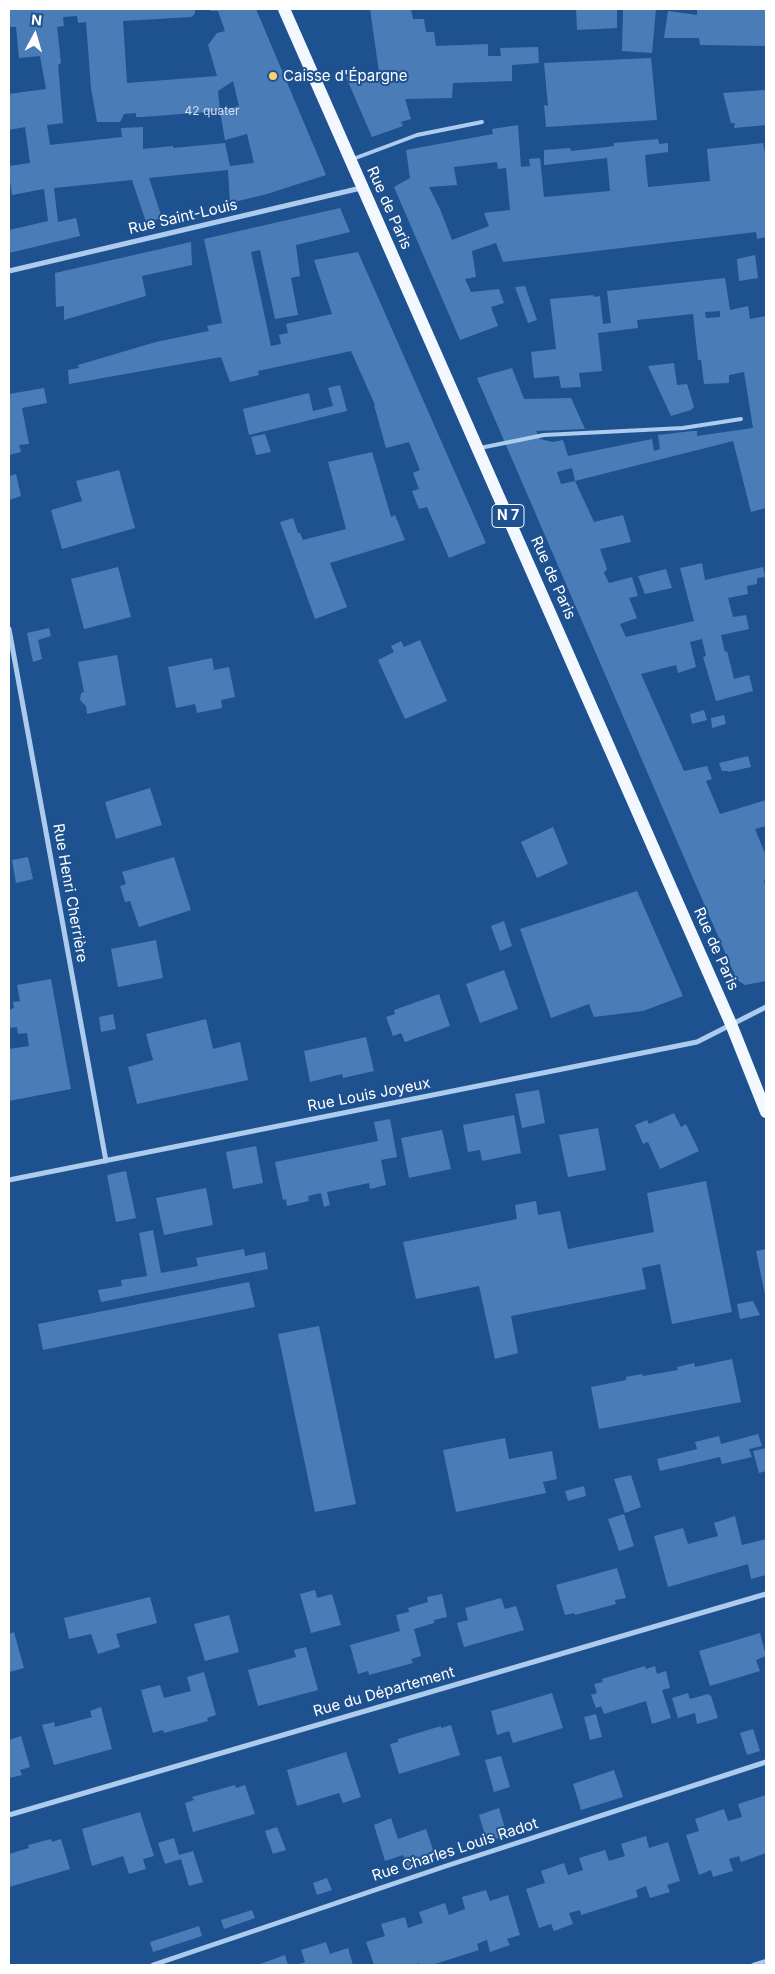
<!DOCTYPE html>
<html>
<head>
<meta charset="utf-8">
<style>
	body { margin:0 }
	#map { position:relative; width:775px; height:1974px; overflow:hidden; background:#1e518f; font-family:Inter,sans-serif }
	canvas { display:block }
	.frame { position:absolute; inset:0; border:10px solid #fff; pointer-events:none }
	.north { position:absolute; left:10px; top:10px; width:50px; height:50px; -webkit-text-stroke:4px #1e518f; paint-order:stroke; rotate:6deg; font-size:14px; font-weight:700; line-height:20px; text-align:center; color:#fff }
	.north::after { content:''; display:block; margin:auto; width:18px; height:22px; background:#fff; clip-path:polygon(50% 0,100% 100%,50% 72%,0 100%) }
</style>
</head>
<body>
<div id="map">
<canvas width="775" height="1974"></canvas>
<div class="frame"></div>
<div class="north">N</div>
</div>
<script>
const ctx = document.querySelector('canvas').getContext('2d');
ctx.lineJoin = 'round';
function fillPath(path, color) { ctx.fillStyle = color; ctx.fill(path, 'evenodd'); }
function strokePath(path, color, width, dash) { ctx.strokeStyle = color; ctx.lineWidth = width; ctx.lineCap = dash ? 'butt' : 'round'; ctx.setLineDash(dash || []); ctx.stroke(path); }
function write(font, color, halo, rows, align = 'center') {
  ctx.font = font + ' Inter,sans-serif'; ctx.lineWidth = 4; ctx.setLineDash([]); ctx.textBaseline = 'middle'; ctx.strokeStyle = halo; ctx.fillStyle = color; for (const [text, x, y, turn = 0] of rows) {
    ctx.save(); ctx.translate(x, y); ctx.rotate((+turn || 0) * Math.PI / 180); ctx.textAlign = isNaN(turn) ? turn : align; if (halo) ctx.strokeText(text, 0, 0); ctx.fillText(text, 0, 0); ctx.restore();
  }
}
fillPath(new Path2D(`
	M9,9H195V14L191,17L123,21L127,83L217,76L208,45L217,33L225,31L218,11H210V9H256L326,175L267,194L230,203L228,170L149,178L162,218L146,222L132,180L54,188L58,222L76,218L80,236L9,253V230L48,221L44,189L12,195L10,181L9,182V166L30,163L25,127L9,130V94L46,89L40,56L19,58L16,27H9ZM77,16L78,23L86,22L91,88L97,122H120L124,114L136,113V117H142L220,111L218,91L233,81L239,106L220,111L225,140L247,134L254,163L230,166L225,143L173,148V146L143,149V127L121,128L122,137L50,145L47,125L63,123L58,65L61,63L57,27L64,26L63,17Z
	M370,9H411L413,19H424L426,32H434L436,46L488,44V56H501L500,48L538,47L539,63L512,65V81L453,83L452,98L405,99L411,119L401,122L403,126L372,137L346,77L379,72Z
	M576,9H617V28L577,30Z
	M623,9H656L652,53L622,51Z
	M697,9H766V46L700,45L699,38H664L668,11L697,15Z
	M651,58L657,120L546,127L544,105L548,106L544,63Z
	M765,90L766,125L734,128L735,123H731L723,93Z
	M518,125L521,167L530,166L529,159L540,158L544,197L610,191L607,158L544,165V150L570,148L571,151L607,147L614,146V143L658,139L659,144L668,143V152L645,155L648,187L710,181L707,149L763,143L766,158V237L757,239L756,232L503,262L496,243L472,251L476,277L465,279L471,292L499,289L504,303L491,307L498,326L460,340L394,187L410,178L406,150L493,134L492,129ZM497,162L498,169L506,168L510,210L484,213L489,226L452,240L440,209L429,187L457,185L454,167Z
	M340,208L350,232L296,245L300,276L291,278L298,315L275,319L260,250L251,252L271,346L281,344L279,335L288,333L286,324L332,314L314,260L358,252L486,543L449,558L427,507L419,509L412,491L419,489L413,473L420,470L409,442L386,448L374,405H375L351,351L258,371L259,375L230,382L221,357L69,384L68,370L79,368L78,365L156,342L209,331L207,326L222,323L204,239Z
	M191,242L192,265L142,276L146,296L64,320V306L56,307L55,273Z
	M755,255L758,278L739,281L737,259Z
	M725,278L730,310L748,306L750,319L765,316L766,326V508L751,512L733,441L575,481L572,468L557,472L561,484L575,481L594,522L623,515L631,542L600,549L607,569L604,573L609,583L632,577L638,596L629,598L637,618L620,624L626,637L694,621L680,568L702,563L705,580L763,567L765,577L757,578V584L747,586L748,594L728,598L733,617L746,615L749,629L721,635L725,652L727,651L734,679L749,675L753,691L716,701L703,657L706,656L702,639L690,642L696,667L678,673L676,665L641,674L684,771L707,766L712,779L706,781L720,814L766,800V826L755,829L766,856V879L764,880L766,890V981L745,985L737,980L477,378L512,368L524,399L571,398L585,429L536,431L540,439L553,442L563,440L568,456L652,439L654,451L660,449L658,435L692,431H697V436L753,428L744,372L729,375V383L704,384L701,360H698L693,314L637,320L638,328L598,333L602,371L579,373L581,387L561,388L559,376L534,378L531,352L556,349L550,299L593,295L594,297L600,296L603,324L611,323L607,291ZM720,311V317L706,318L705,312Z
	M525,286L537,320L528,323L515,287Z
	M674,363L677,385L687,384L694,407L691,410L671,416L648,366Z
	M340,385L347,411L249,435L243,409L309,393L313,411L333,406L328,388Z
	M44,388L47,403L22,408L29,444L19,445L21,452L9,455V394Z
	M265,434L271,452L256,455L251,437Z
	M372,452L391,517L395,515L405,540L330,563L347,607L315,619L280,522L293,518L298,533H300L303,540L346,529L328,462Z
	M119,470L135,528L62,549L51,510L82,501L76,481Z
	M16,474L21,496L9,500V476Z
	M118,567L131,617L84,629L71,579Z
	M666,569L672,588L645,594L638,576Z
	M49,628L51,636L38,640L42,659L33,662L27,633Z
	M420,640L447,701L405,719L378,660L394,652L391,646L401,641L404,647Z
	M117,655L126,705L87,714L86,706L80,700L81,693L84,692L78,662Z
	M212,658L214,670L229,667L235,697L221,700L222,708L197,713L195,704L176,708L168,667Z
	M704,710L707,720L692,724L690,714Z
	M724,715L726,724L712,728L711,718Z
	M748,756L751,767L728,772V771H722L719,763Z
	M150,788L162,825L116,839L105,802Z
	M553,827L568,864L537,878L521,842Z
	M28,857L33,879L16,883L12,860Z
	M174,857L191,910L139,927L130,901L125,902L120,886L126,884L122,872Z
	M637,891L683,996L643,1011L594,1017L589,1004L551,1018L520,929Z
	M504,921L512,946L500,951L491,926Z
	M156,940L163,978L118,987L111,949Z
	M504,970L518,1009L480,1023L466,984Z
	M51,979L71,1089L9,1101V1049L29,1046L27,1033L18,1034L17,1027L9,1028V1010L14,1008L13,1002L20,1001L17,985Z
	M439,994L450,1026L405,1042L401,1033L393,1036L386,1017L395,1014L394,1010Z
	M113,1014L116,1029L101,1032L99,1017Z
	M206,1019L213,1049L240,1042L248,1080L137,1104L128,1067L153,1060L146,1034Z
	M366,1037L374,1071L343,1078L342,1074L310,1082L304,1051Z
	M539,1090L545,1123L522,1128L515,1094Z
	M674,1113L681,1127L686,1124L699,1151L660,1169L648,1142L643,1144L635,1125L647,1120L649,1124Z
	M514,1115L521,1153L482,1161L480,1150L468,1152L463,1125Z
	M390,1119L397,1157L381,1160L386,1185L370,1189L369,1183L327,1192L330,1205L324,1207L321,1193L308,1196L309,1201L287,1206L286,1199L283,1200L275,1162L378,1141L374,1122Z
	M598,1128L606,1170L568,1177L559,1135Z
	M442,1130L451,1169L409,1178L401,1138Z
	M256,1146L263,1183L233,1189L226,1152Z
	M126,1171L136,1218L116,1222L107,1175Z
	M706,1181L732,1312L672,1324L660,1264L642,1268L646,1289L511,1316L518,1353L495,1359L479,1286L416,1299L403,1242L517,1219L515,1205L536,1201L538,1215L560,1211L568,1249L654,1232L647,1193Z
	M206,1188L213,1225L164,1235L156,1198Z
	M153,1230L161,1273L198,1266L196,1258L244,1249L245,1256L265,1252L268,1269L101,1302L98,1290L122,1286L121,1280L147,1276L139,1233Z
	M766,1249V1295H765L756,1251Z
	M249,1282L255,1307L43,1350L38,1324Z
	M753,1301L760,1315L740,1319L737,1304Z
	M319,1326L356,1504L315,1512L278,1334Z
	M732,1359L741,1402L599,1429L591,1387L626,1380V1377L642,1374L643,1376L678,1370L677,1367L694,1363L695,1367Z
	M758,1434L762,1446L749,1449L752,1457L722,1464L720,1457L660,1471L657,1459L697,1449L695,1442L719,1436L721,1444Z
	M505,1438L509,1459L552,1451L557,1479L543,1482L546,1493L456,1512L443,1450Z
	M766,1448V1471L759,1473L753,1451Z
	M631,1475L641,1507L625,1513L614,1479Z
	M584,1486L586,1496L568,1501L565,1491Z
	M624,1514L634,1546L619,1551L608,1519Z
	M735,1516L742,1545L766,1539V1575L751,1579L748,1564L668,1587L654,1536L683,1528L688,1544L718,1536L714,1523Z
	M617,1568L626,1598L615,1600L616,1604L575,1615L574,1613L565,1615L556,1585Z
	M315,1590L317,1598L332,1594L341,1625L311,1633L300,1594Z
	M442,1594L447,1617L434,1620V1623L414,1629L421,1656L411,1659L413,1663L369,1675L368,1671L358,1674L350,1645L400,1631L396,1615L409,1612L408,1608L428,1602L427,1597Z
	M150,1597L157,1623L116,1634L120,1647L98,1654L91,1634L69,1639L64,1618Z
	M501,1598L505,1609L516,1606L524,1630L464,1647L457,1623L468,1620L465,1608Z
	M229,1615L239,1652L205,1661L194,1624Z
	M14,1632L24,1668L9,1672V1634Z
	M760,1633L766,1656L756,1660L760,1671L710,1686L699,1651Z
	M306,1647L318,1690L258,1706L248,1670L296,1657L294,1650Z
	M645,1666L646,1669L655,1666L657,1674L666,1671L670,1688L662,1690L671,1718L652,1724L646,1701L604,1714L601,1706L596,1708L591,1695L597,1693L594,1684L603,1682L602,1679Z
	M204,1672L216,1715L207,1718L208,1721L164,1733L163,1730L153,1733L141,1690L160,1685L164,1698L191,1691L187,1677Z
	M552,1693L563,1728L513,1743L509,1731L497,1735L491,1711Z
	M688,1693L690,1699L708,1694L711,1696L718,1718L697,1724L695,1713L678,1718L672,1698Z
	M101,1707L112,1749L54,1765L42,1725L54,1722L55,1727L92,1717L90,1711Z
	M596,1714L602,1737L590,1740L584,1717Z
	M451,1725L460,1755L399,1774L390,1744L398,1742V1739L441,1726V1728Z
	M753,1729L760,1751L747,1755L740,1733Z
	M21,1736L30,1767L20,1770L22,1775L9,1778V1740Z
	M346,1752L361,1797L343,1803L339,1793L297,1806L287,1770Z
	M501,1756L510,1787L494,1792L485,1760Z
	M614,1770L623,1797L581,1810L573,1784Z
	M235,1785L236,1788L245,1785L255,1814L193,1832L185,1803L194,1800L192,1797Z
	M766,1795V1853L741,1862L739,1856L729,1859L733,1871L713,1877L711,1870L699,1875L686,1835L699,1831L695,1819L724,1809L728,1821L742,1817L738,1804Z
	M499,1808L507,1835L487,1842L479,1815Z
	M140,1812L154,1856L143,1859L146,1869L129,1874L123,1856L92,1866L82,1829Z
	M391,1818L398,1839L426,1829L436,1858L408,1867L403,1855L385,1861L374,1825Z
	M277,1827L286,1850L273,1854L265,1831Z
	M646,1836L649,1848L668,1842L680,1881L667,1885L670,1892L650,1898L646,1886L636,1890L638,1897L581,1915L580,1910L569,1913L573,1924L554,1931L551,1924L539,1928L526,1889L545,1883L541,1871L564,1863L568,1875L583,1870L579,1858L605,1850L609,1861L625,1856L621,1844Z
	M174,1838L179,1855L193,1851L203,1882L189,1886L181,1859L165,1864L158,1843Z
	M51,1839L52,1842L61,1839L70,1869L9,1887V1854L29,1848L28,1845Z
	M327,1878L332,1890L317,1895L313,1883Z
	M486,1890L490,1901L508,1895L520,1935L507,1939L510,1945L490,1952L487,1940L477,1944L479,1950L432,1965H420L419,1963L413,1965H374L366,1942L385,1936L381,1924L405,1917L408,1928L423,1923L419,1912L445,1903L449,1915L465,1909L462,1897Z
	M252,1910L255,1918L224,1929L221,1920Z
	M199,1926L202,1936L153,1952L150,1942Z
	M326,1942L330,1954L348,1948L353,1965H296L305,1962L301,1950Z
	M285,1955L288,1965H257Z`), '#4a7db8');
strokePath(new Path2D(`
	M353,159L417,135L482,122
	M480,448L544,435L683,428L741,419
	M753,1965L766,1961`), '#accbed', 4);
strokePath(new Path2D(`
	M9,271L361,188
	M9,629L106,1161
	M9,1180L697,1042L766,1007
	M9,1815L766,1594
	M153,1965L443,1867L766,1762`), '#accbed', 5);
strokePath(new Path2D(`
	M284,9L731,1024L766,1112`), '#f3f8ff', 12);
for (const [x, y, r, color] of [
	[273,76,5,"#fcd06b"]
]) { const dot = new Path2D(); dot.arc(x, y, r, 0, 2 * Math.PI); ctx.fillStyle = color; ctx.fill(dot); strokePath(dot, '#1e518f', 2); }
write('12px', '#d2deed', null, [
	["42 quater",212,111]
]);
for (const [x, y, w] of [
	[508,516,32]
]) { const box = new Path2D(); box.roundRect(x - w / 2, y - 11.5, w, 23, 4); ctx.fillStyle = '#1e518f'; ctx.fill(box); strokePath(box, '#fff', 1); }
write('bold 14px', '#fff', null, [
	["N 7",508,516]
]);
write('15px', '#fff', '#1e518f', [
	["Caisse d'Épargne",283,76]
], 'left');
write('15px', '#fff', '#1e518f', [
	["Rue de Paris",389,208,66],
	["Rue Saint-Louis",183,217,-13],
	["Rue de Paris",553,578,66],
	["Rue Henri Cherrière",70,893,80],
	["Rue de Paris",716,949,66],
	["Rue Louis Joyeux",369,1095,-11],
	["Rue du Département",384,1692,-16],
	["Rue Charles Louis Radot",455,1850,-18]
]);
</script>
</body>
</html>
